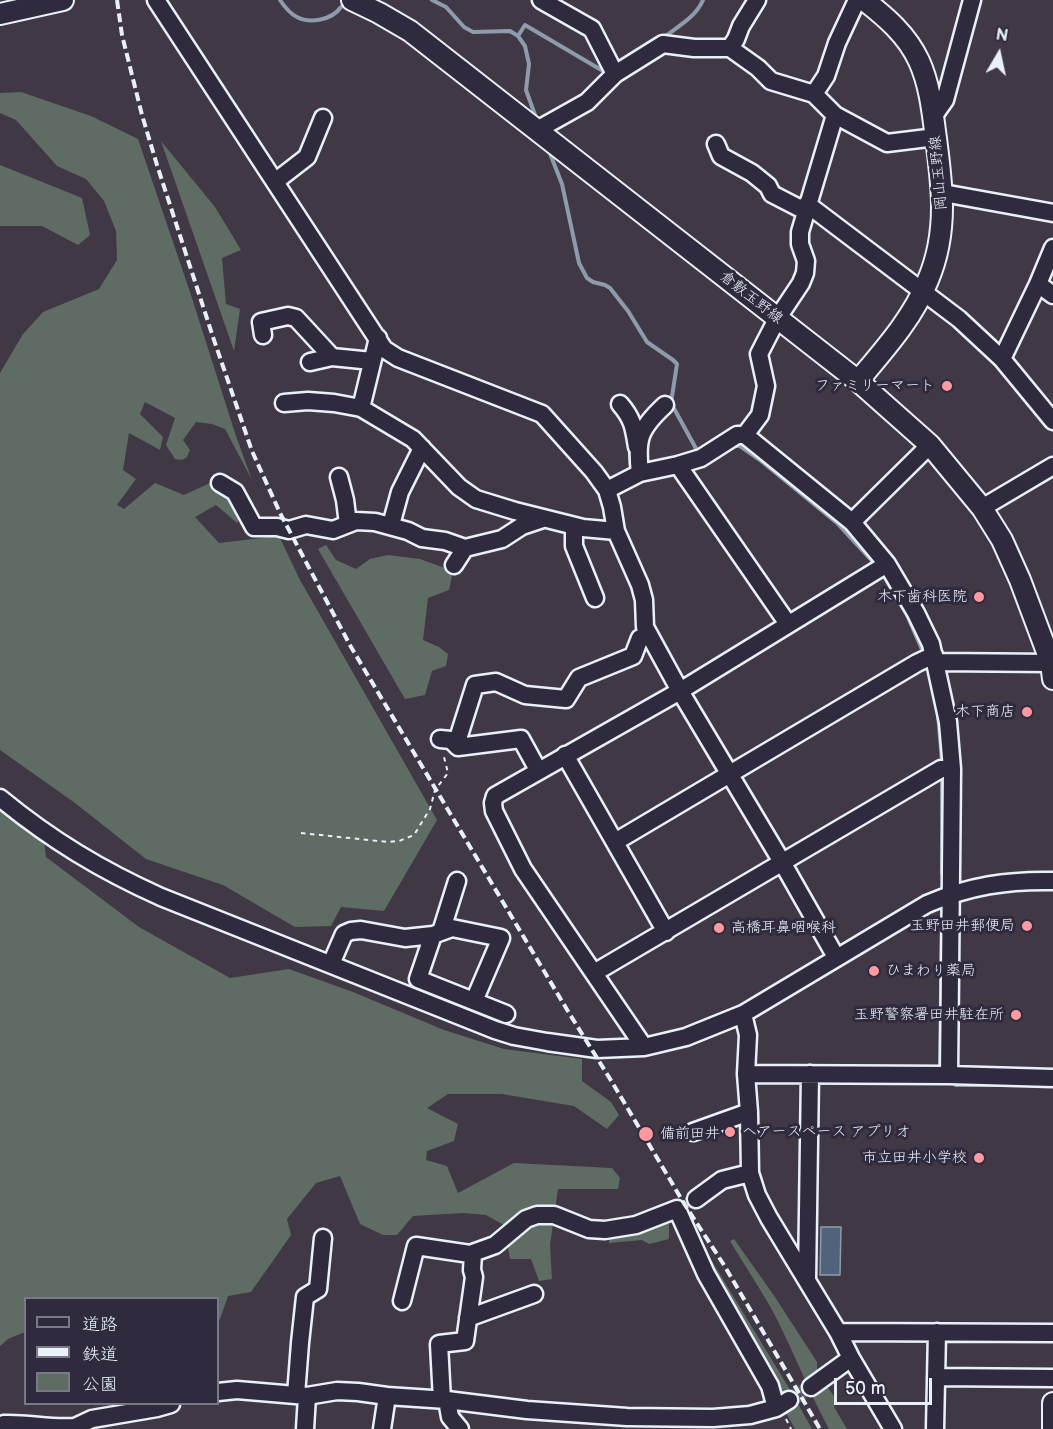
<!DOCTYPE html>
<html>
<head>
<meta charset="utf-8">
<style>
	body { margin:0 }
	#map { position:relative; width:1053px; height:1429px; overflow:hidden; background:#413845; font-family:"Balsamiq Sans","Klee One",sans-serif }
	canvas { display:block }
	.legend { position:absolute; left:24px; top:1297px; width:195px; height:108px; box-sizing:border-box; background:#2f2a3d; border:2px solid #797a88; margin:0; padding:8px 10px; list-style:none; font-size:18px; color:#e8f1f8 }
	.legend li { display:flex; align-items:center; gap:12px; height:30px }
	.legend b { width:30px; border:2px solid #797a88 }
	.north { position:absolute; left:969px; top:24px; width:60px; height:60px; -webkit-text-stroke:4px #2f2a3d; paint-order:stroke; rotate:9deg; font-size:16px; font-weight:700; line-height:24px; text-align:center; color:#e8f1f8 }
	.north::after { content:''; display:block; margin:auto; width:21px; height:27px; background:#e8f1f8; clip-path:polygon(50% 0,100% 100%,50% 72%,0 100%) }
	.scale { position:absolute; left:834px; top:1378px; width:98px; height:27px; box-sizing:border-box; border:3px solid #e8f1f8; border-top:0; padding-left:8px; font-size:18px; line-height:21px; white-space:nowrap; color:#e8f1f8; -webkit-text-stroke:4px #2f2a3d; paint-order:stroke }
</style>
</head>
<body>
<div id="map">
<canvas width="1053" height="1429"></canvas>
<ul class="legend">
<li><b style="height:8px;background:#2f2a3d"></b>道路</li>
<li><b style="height:8px;background:#e8f1f8"></b>鉄道</li>
<li><b style="height:16px;background:#5e6c63"></b>公園</li>
</ul>
<div class="north">N</div>
<div class="scale">50 m</div>
</div>
<script>
const ctx = document.querySelector('canvas').getContext('2d');
ctx.lineJoin = 'round';
function fillPath(path, color) { ctx.fillStyle = color; ctx.fill(path, 'evenodd'); }
function strokePath(path, color, width, dash) { ctx.strokeStyle = color; ctx.lineWidth = width; ctx.lineCap = dash ? 'butt' : 'round'; ctx.setLineDash(dash || []); ctx.stroke(path); }
function write(font, color, halo, rows, align = 'center') {
  ctx.font = font + ' "Balsamiq Sans","Klee One",sans-serif'; ctx.lineWidth = 6; ctx.setLineDash([]); ctx.textBaseline = 'middle'; ctx.strokeStyle = halo; ctx.fillStyle = color; for (const [text, x, y, turn = 0] of rows) {
    ctx.save(); ctx.translate(x, y); ctx.rotate((+turn || 0) * Math.PI / 180); ctx.textAlign = isNaN(turn) ? turn : align; if (halo) ctx.strokeText(text, 0, 0); ctx.fillText(text, 0, 0); ctx.restore();
  }
}
fillPath(new Path2D(`
	M21,92L91,116L138,139L190,292L236,436L252,480L225,429L212,424L196,422L183,440L190,450L187,457L182,460L175,459L166,445L175,418L145,402L140,414L163,437L160,450L129,433L123,470L136,479L117,505L124,509L155,483L184,495L210,483L230,494L241,517L237,523L216,505L195,517L219,543L279,536L300,580L437,820L384,911L341,907L331,926L295,927L223,885L146,859L75,803L0,750V373L23,334L43,312L99,289L117,260L116,231L104,201L86,179L57,166L16,120L0,113V93Z
	M161,141L215,207L241,250L222,258L226,304L240,309L234,351Z
	M0,165L82,198L90,235L78,245L42,226H0Z
	M326,545L336,560L356,569L370,559L388,555L420,559L453,571L449,590L428,598L423,640L439,647L448,654L446,666L432,671L425,695L405,699L318,549Z
	M0,807L44,843L46,857L139,927L230,978L289,969L353,992L444,1030L504,1049L582,1059V1081L611,1102L619,1115L607,1129L574,1106L502,1094H448L427,1108L458,1124L454,1141L427,1151L426,1160L447,1166L458,1193L514,1163L612,1168L620,1178L618,1189H558L550,1245L552,1279L539,1281L531,1259H510L504,1225L486,1215L463,1213L413,1216L397,1235H383L360,1224L340,1176L316,1183L287,1219L291,1235L251,1292L228,1296L220,1319L218,1321V1298H26L25,1332L8,1339L0,1346Z
	M669,1214V1239L649,1244L642,1240L609,1243V1233Z
	M693,1230L792,1393L812,1429H795L784,1409L778,1402L722,1295Z
	M734,1239L775,1297L817,1362V1376L826,1385L836,1399L834,1407L847,1429H829C808,1390 792,1347 771,1308C758,1285 743,1263 730,1241Z`), '#5e6c63');
const water = new Path2D(`
	M821,1227H841L840,1275H820Z`);
fillPath(water, '#50637b');
strokePath(water, '#8d9cad', 1.5);
strokePath(new Path2D(`
	M280,0C284,6 290,14 297,17C310,24 332,20 341,7
	M432,0L446,7L464,27L473,32L510,31L518,36L525,46L529,64L526,90L535,115
	M518,36L525,25L603,71
	M663,38C677,27 696,17 703,0
	M549,151L562,184L579,263L587,278L593,282L605,285L610,288L628,311L647,342L673,360L677,364L671,403L699,454
	M731,448L734,446H740L760,460L837,523L874,563
	M885,578L907,615L924,654
	M938,714L942,761
	M942,873V779
	M941,1068L940,1067L942,923
	M952,1081L956,1085H1006`), '#8d9cad', 4);
strokePath(new Path2D(`
	M789,1400L811,1387`), '#5a5460', 16, [16, 8]);
const minor = new Path2D(`
	M156,0L384,349L398,358L542,414L594,472L607,490L612,507L616,531L640,585L644,600L645,627L680,691L782,862L836,957
	M541,0L592,29L615,74
	M730,48L736,39L741,26L757,0
	M814,94L826,76L837,43L857,0
	M933,117L945,100L972,0
	M537,130L587,102L615,74L663,44L694,48H730L758,68L771,81L814,94L835,115L887,143L936,137
	M716,144L721,156L752,173L768,186L772,194L805,211
	M276,181L307,157L323,118
	M943,193L1053,213
	M807,204L959,319L1002,359L1053,421
	M1038,284L1053,295
	M263,335L261,322L288,316L296,318L332,357
	M1002,359L1038,284L1053,248
	M310,362L332,357L372,361
	M284,403L308,401L334,403L361,408L413,439L459,487L476,499L515,511L583,528L616,531
	M620,404C633,419 634,428 637,447
	M361,408L378,338
	M745,435L760,415L766,386L759,354L777,319L801,283L805,273L806,261L800,244V232L835,115
	M678,465L788,624
	M640,473C636,439 639,429 665,405
	M339,477L345,500L348,524
	M220,483L235,492L254,527H277L289,530L306,525L333,530L356,521L375,522L408,531L422,538L445,541L465,548L502,539L522,526L543,519
	M607,490L640,473L678,465L701,458L737,435H745L852,522L887,564L916,613L931,644L948,722L952,769L949,1075
	M982,508L1053,466
	M852,522L930,445
	M391,525L400,492L422,448
	M574,526V546L595,598
	M454,565L465,548
	M936,662L1053,663
	M440,739L451,740L458,747L521,739L538,770
	M456,745L475,685L496,682L525,695L566,699L579,678L633,656L640,638L649,634
	M565,755L666,932
	M0,798C51,840 101,870 161,897L495,1030L514,1036L547,1042L597,1049L644,1047L686,1037L743,1014L927,904C969,886 1007,880 1053,881
	M615,842L917,663L934,655
	M441,932L457,881
	M433,935L418,979L506,1014
	M331,964L344,934L351,931L361,930L405,938L433,935L452,928L501,938L474,1001
	M594,973L941,769H952
	M743,1014L748,1035L746,1074L749,1112L750,1173L757,1195L769,1218L838,1332L851,1358L893,1429
	M644,1047L523,869L494,811L493,803L495,796L680,691L887,564
	M746,1074L949,1075L1053,1078
	M693,1132L749,1112
	M696,1199L722,1180L750,1173
	M807,1280L810,1074
	M402,1301L416,1246L470,1254L495,1245L526,1219L537,1215H554L589,1229L605,1230L636,1225L677,1209L706,1274L770,1386L776,1408
	M468,1318L534,1294
	M838,1332L1053,1333
	M936,1377L1053,1378
	M811,1387L851,1358
	M218,1392L237,1390L307,1396L337,1391L358,1392L387,1396L447,1400L527,1410L627,1417L713,1418L750,1415L776,1408L789,1400
	M296,1395L300,1343L305,1297L318,1289L323,1238
	M442,1400L439,1344L465,1341L474,1277L472,1270L473,1253
	M447,1400L450,1417L460,1429
	M4,1424C29,1423 50,1429 75,1427
	M75,1429V1427L92,1419L157,1408L171,1404
	M305,1429L307,1396
	M382,1429L387,1396
	M935,1429L937,1332`);
const major = new Path2D(`
	M352,0L379,13L410,31L858,381L930,445L982,508L1002,540L1020,580L1044,644L1051,663L1053,679
	M0,14L63,0
	M858,381C884,350 913,318 928,280C949,231 942,183 935,131C932,107 929,83 919,61C907,35 886,17 864,0
	M1053,1429V1403`);
strokePath(minor, '#e8f1f8', 21);
strokePath(major, '#e8f1f8', 24);
strokePath(new Path2D(`
	M301,833L388,842L399,841L414,835L430,809L435,790L448,773L443,753
	M786,1419L791,1429`), '#e8f1f8', 2, [4.5, 4.5]);
strokePath(minor, '#2f2a3d', 16);
strokePath(major, '#2f2a3d', 20);
strokePath(new Path2D(`
	M117,0L122,35L142,115L157,165L214,340L252,451L280,513L351,647L569,1013L612,1082L685,1205L724,1265L820,1429`), '#e8f1f8', 4, [9, 4.5]);
for (const [x, y, r, color] of [
	[947,386,6,"#ff9aa2"],
	[979,597,6,"#ff9aa2"],
	[1027,712,6,"#ff9aa2"],
	[1027,926,6,"#ff9aa2"],
	[719,928,6,"#ff9aa2"],
	[874,971,6,"#ff9aa2"],
	[1016,1015,6,"#ff9aa2"],
	[730,1132,6,"#ff9aa2"],
	[646,1134,8,"#ff9aa2"],
	[979,1158,6,"#ff9aa2"]
]) { const dot = new Path2D(); dot.arc(x, y, r, 0, 2 * Math.PI); ctx.fillStyle = color; ctx.fill(dot); strokePath(dot, '#2f2a3d', 2); }
write('15px', '#e8f1f8', '#2f2a3d', [
	["岡山玉野線",939,173,-95],
	["倉敷玉野線",751,298,38]
]);
write('15px', '#e8f1f8', '#2f2a3d', [
	["ファミリーマート",935,386],
	["木下歯科医院",967,597],
	["木下商店",1015,712],
	["玉野田井郵便局",1015,926],
	["高橋耳鼻咽喉科",731,928,"left"],
	["ひまわり薬局",886,971,"left"],
	["玉野警察署田井駐在所",1004,1015],
	["ヘアースペース アプリオ",742,1132,"left"],
	["備前田井",660,1134,"left"],
	["市立田井小学校",967,1158]
], 'right');
</script>
</body>
</html>
